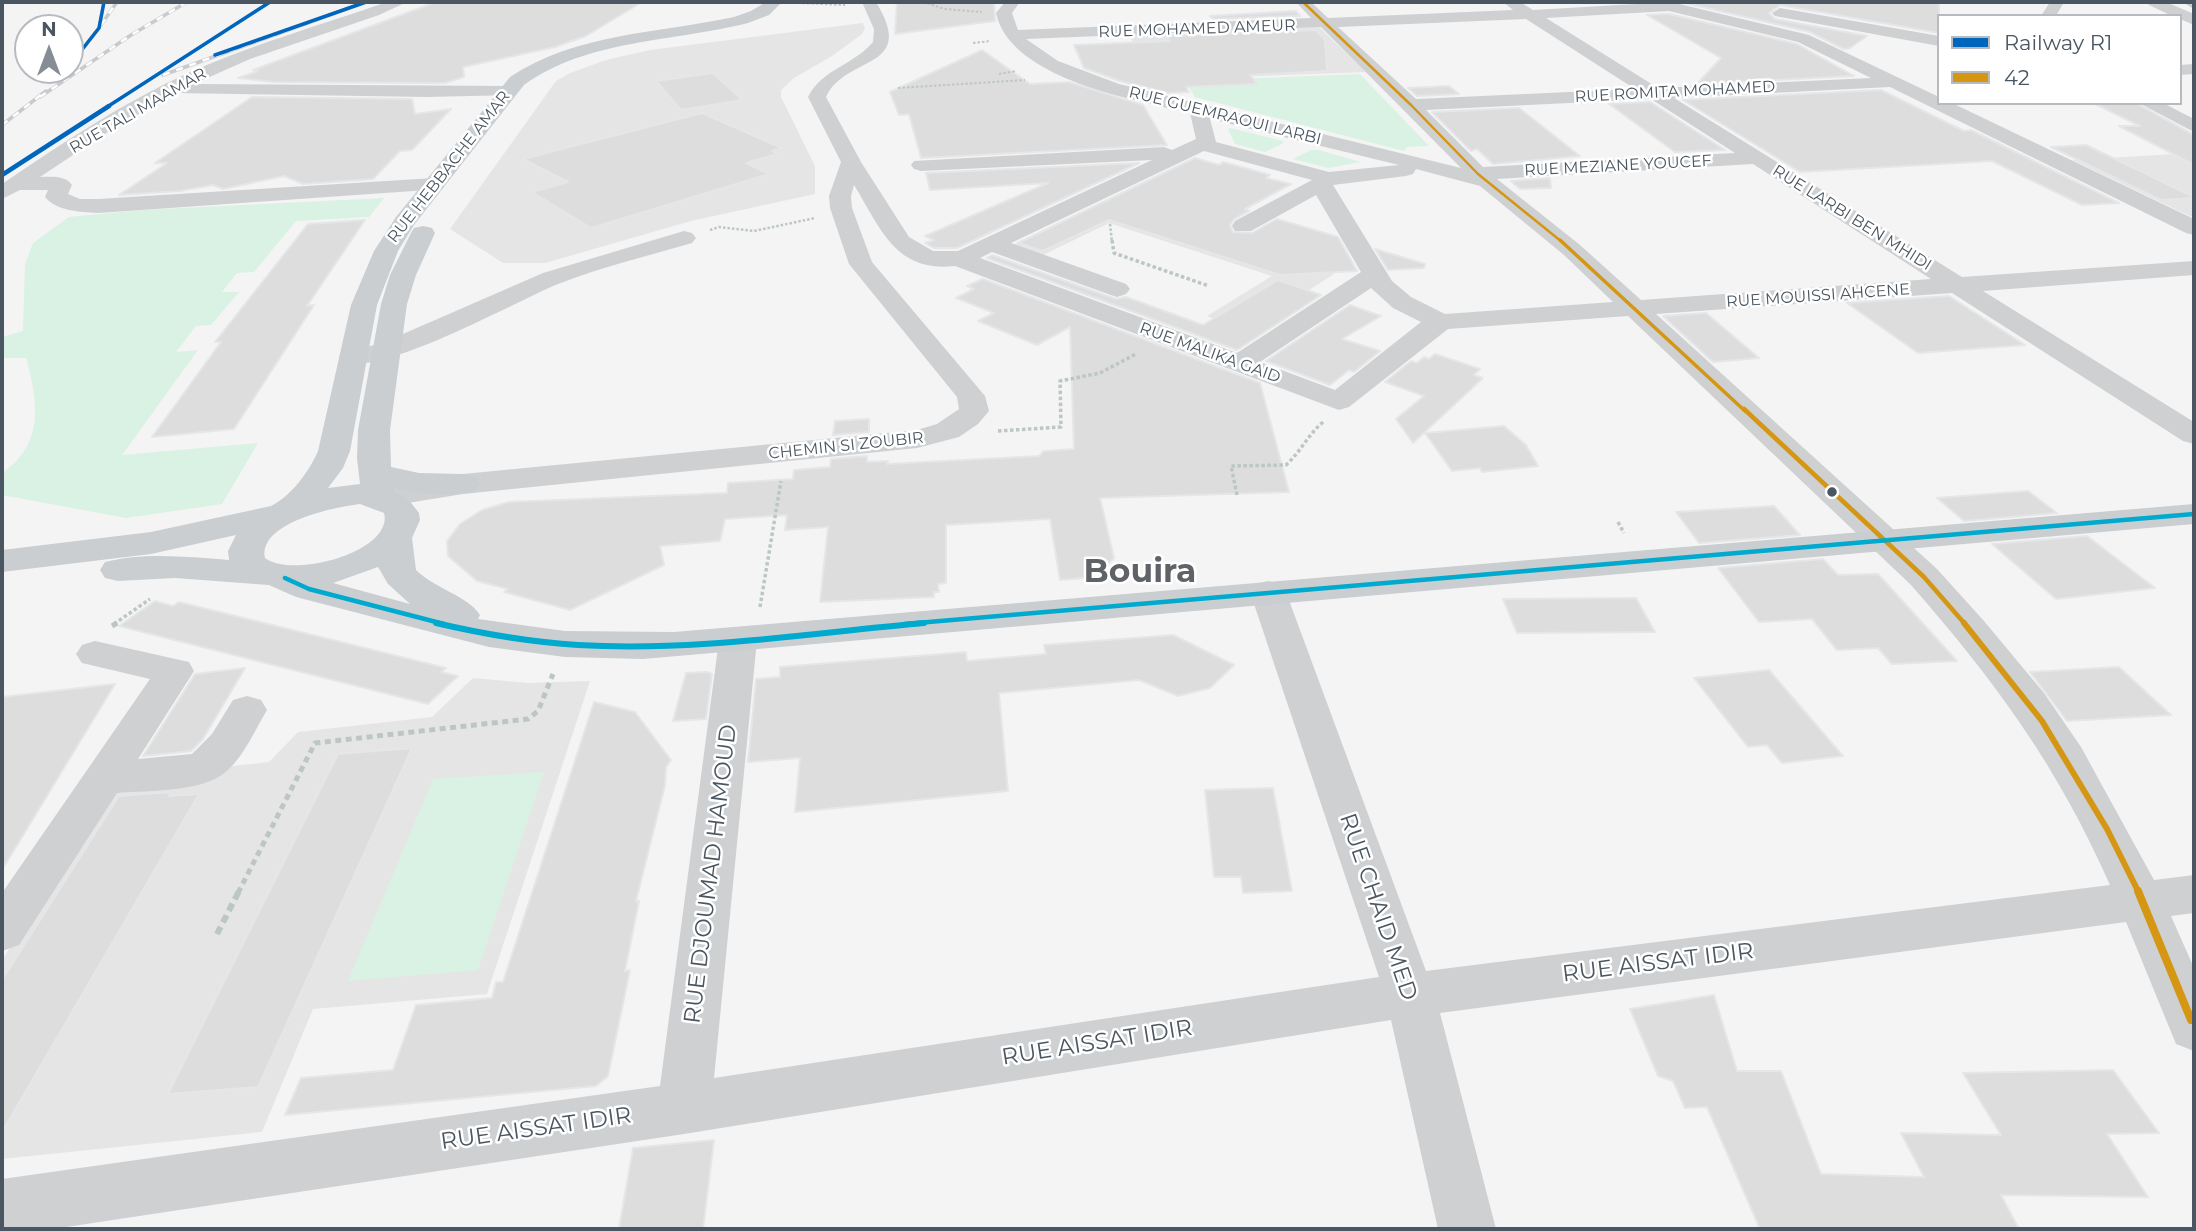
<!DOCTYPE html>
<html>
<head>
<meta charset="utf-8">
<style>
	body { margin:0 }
	#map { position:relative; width:2196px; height:1231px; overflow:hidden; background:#f4f4f4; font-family:Montserrat,sans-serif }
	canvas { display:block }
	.frame { position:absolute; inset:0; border:4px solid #4a5661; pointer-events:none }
	.legend { position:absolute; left:1937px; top:14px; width:245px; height:91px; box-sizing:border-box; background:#fff; border:2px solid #b7bbc0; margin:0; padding:9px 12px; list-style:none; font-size:21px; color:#4a5661 }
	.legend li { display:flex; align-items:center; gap:14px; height:35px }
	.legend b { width:35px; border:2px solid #b7bbc0 }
	.north { position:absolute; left:14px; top:14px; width:70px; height:70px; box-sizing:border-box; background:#fff; border:2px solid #b7bbc0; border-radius:50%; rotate:0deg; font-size:19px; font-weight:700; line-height:28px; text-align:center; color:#4a5661 }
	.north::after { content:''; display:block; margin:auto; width:24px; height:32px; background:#868d94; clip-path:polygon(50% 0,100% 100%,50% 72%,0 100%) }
</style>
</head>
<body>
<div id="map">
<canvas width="2196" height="1231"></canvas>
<div class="frame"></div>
<ul class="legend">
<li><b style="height:9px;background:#0065bd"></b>Railway R1</li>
<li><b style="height:9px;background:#d49613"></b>42</li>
</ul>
<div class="north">N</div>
</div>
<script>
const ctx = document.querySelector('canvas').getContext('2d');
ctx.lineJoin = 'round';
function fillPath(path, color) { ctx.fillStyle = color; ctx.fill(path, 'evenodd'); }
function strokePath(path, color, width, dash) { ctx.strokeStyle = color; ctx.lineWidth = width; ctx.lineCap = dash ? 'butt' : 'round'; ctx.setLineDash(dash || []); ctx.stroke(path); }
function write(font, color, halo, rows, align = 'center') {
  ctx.font = font + ' Montserrat,sans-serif'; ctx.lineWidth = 5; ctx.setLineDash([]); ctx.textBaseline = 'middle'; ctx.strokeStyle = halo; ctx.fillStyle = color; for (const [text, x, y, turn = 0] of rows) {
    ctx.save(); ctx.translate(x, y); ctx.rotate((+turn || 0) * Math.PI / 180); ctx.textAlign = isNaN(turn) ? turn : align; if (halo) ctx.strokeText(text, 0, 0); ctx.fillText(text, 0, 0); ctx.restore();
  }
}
fillPath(new Path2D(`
	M863,23L865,28L862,34L832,56L794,78L781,90V97L815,166V194L691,221L545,263H503L450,229L556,81L570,73L606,60L650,50Z
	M1319,27L1366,72L1153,80L1129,35Z
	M2194,153V218L2072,160Z
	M1123,208L1334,274L1247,330L1207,316L1272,276L1109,223L1041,256L1011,246L1090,209Z
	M473,678L528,683L590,681L487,994L313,1009L262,1132L2,1159V960L113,787L215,768L269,762L298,732L432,717Z`), '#e6e5e6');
fillPath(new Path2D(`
	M1360,74L1429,146L1407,147L1404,151L1195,97L1185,81Z
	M1230,128L1283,141L1284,143L1265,152L1235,144L1228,129Z
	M1311,150H1319L1361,162L1328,168L1293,159Z
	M384,198L369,217L296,221L254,272L237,273L222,292H239L211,325L196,326L176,352L198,350L122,455L258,443L222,504L126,518L2,495V473C45,444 38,401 26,358H2V337L23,331L25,264L33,243L69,217L142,210Z
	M544,772L478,970L348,981L433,779Z`), '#d9f2e3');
const building = new Path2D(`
	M436,2H642L586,36L555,47L463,67L464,77L445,83L274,82L238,78L258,71L253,70Z
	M897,2H994L995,21L895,34Z
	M1681,2H1939V33L1780,5L1769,13L1775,19L1867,36L1850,48L1844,49L1810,32Z
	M1296,11L1300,16L1213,19L1210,16Z
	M1669,14L1797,44L1854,76L1697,84L1721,58L1647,15Z
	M1315,30L1325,40L1327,71L1250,75L1257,84L1186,87L1189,92L1168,93L1120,81L1084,68L1074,45L1170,41L1166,36Z
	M982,50L1030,84L1069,82L1143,105L1167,145L921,158L909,114L899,115L890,92Z
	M713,73L742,100L681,110L656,81Z
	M1449,86L1459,94L1417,96L1408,88Z
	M1881,90L1964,131L1971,130L2119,203L2082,205L1992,161L1800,172L1683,100Z
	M252,97L412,99L415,114L451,109L412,150L400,151L373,179L303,184L284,176L223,189L213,185L180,191L119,195L167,163H155Z
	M1650,102L1725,150L1675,152L1609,104Z
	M2093,103H2136L2194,135V165L2119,126H2140Z
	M1519,108L1580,156L1493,164L1477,149L1471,151L1432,112Z
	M702,113L782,148L772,151L777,154L746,163L769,174L591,228L532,192L568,182L523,159Z
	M2086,145L2194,197V198L2161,200L2051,147Z
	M1195,158L1219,165L1223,162L1270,175L1266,178L1291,184L1245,209L1249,211L1234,219L1230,225L1233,232L1252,233L1277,219L1338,237L1357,271L1280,275L1109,220L1043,251L1018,243Z
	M1139,163L957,248H934L925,243L934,240L925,236L1048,183L930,190L926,173Z
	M1550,178L1551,188L1520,189L1511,181Z
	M365,220L307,306L314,305L234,429L152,437L221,342H215L308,224Z
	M1375,249L1425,264L1424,268L1388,270Z
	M992,255L1116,299L1126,297L1203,325L1278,280L1321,295L1237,350L987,258Z
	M983,279L1260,383L1289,492L1100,498L1114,558L1100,571L1095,568L1084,578L1060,580L1050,519L946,525V583L938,584L939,592H934V597L820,602L828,527L785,530L787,515L725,519L720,541L660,546L664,565L570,610L504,592L508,589L477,581L448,556L447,541L460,524L482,510L509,502L727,493L728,483L793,479L794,470L830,467L831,459L867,456V462L888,461L887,464L1039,456L1044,451L1074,449L1070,327L1037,345L978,321L994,313L956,298L974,289L967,286Z
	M1949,296L2025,345L1918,353L1847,303Z
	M1350,305L1381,316L1342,339L1380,351L1354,372L1349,370L1330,385L1266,361Z
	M1706,313L1759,358L1713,362L1663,316Z
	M1435,354L1480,369L1474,375L1483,378L1413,443L1396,419L1424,396L1385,382L1411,361L1417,363L1424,357L1429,359Z
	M869,419V432L833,435L835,421Z
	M1504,426L1526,445L1538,466L1482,472L1480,468L1452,471L1425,433Z
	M2028,491L2057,513L1964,521L1937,498Z
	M1774,506L1800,535L1699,543L1676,512Z
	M2087,536L2155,588L2056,599L1992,544Z
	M1823,559L1838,575L1878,574L1957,661L1892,664L1878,648L1837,650L1812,619L1759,622L1718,568Z
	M1636,598L1655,632L1517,633L1503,599Z
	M155,601L173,606L179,602L446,668L441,672L458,676L428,704L119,626Z
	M1173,635L1234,665L1210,688L1178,696L1139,680L999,693L1008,791L795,812L800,758L748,762L756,679L780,677V667L966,652L967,661L1046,654L1044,645Z
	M2119,667L2171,715L2067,721L2030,672Z
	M245,668L203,739L191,751L143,756L195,674Z
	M1769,670L1843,756L1782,763L1767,745L1748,747L1694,678Z
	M707,672L712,674L706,719L673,721L686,673Z
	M115,684L2,870V697Z
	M594,702L635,712L671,760L666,767L665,785L636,901H639L625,971L630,970L608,1076L596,1086L285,1115L301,1078L393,1070L416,1005L492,998L496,982H503Z
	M412,748L258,1087L168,1094L338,754Z
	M1273,788L1292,891L1243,893L1241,877H1214L1205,790Z
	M172,792L169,796L199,794L2,1132V980L119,796Z
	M1714,995L1737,1071H1781L1821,1174L1924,1177L1901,1133L2001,1135L1963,1073L2113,1070L2159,1133L2107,1134L2148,1197L2001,1195L2019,1229H1760L1707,1107L1685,1108L1673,1081L1658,1076L1630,1009Z
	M714,1140L703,1229H619L633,1148Z`);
fillPath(building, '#ddddde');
strokePath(building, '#e5e6e7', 2);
strokePath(new Path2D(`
	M923,2L945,9L982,12
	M798,3L845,5
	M973,43L990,41
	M999,74L1016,71
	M898,88L1025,80`), '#bcc7c4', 2, [2.5, 2]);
strokePath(new Path2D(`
	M1110,224L1112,242
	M710,230L719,227L754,231L815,218`), '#bcc7c4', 2.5, [2.5, 2]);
strokePath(new Path2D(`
	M1112,240L1114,253L1209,286
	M998,431L1061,427L1060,381L1100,373L1136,354
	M1237,495L1231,466L1286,465C1301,451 1308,435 1323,422
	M1618,522L1624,533
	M760,607L781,481
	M114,624L150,599`), '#bcc7c4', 3.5, [3.5, 2.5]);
strokePath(new Path2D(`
	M112,626L117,623
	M238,893L315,743L528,719L538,711L553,674`), '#bcc7c4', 5, [6, 4.5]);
strokePath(new Path2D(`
	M217,934L239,891`), '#bcc7c4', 6, [8, 5]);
fillPath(new Path2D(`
	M387,2H407L379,15L250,59L194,84L508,86L514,87L517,91L514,95L426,97L174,93L103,135L40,177C51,177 65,175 72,185L68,194L80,199H98L434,178L442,179L445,184L442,189L98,213C81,212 56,211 45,197L48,190H20L2,199V184C62,143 124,102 190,72C254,44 321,25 387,2Z
	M862,2H876C918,71 846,54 826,97L861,162L909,237L933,251H958L1152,160L921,171L914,169L911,165L914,161L1164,147L1172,150L1196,139L1190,113C1135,100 1010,79 996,13L1005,2H1020L1012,13L1018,30L1311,18L1296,2H1311L1328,18L1513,10L1503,2H1520L1533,10L1671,2L1809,35L1939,97V103H1952L2194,219V235L2186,233L1890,87L1674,98L1962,277L2194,261V275L1983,291L2194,422V444L2183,441L1952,293L1656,314L1937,569L1984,621L2044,693L2081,747L2154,880L2194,875V913L2171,916L2194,968V1051L2176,1044L2126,922L1440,1013L1496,1229H1438L1391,1020L684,1134L53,1229H2V1179L660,1086L719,640L725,631L738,628L751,631L757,640L714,1078L1379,977L1250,592L1255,584L1268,581L1281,584L1286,592L1426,971L2110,885C2058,767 1996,682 1911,585L1628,316L1448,329L1349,407L1339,410L955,266C895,273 880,227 854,185L851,196L852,208L872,262L985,396L989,411L978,424L959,437L917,448L463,494L383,507L372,504L367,497L372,490L383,487L463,474L917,430L937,424L959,409L957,397L849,264L830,208L829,196L841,162L808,97C822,69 854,65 873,42L874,29ZM1669,11L1798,42L1871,78L1658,88L1546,18ZM1526,19L1635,89L1416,99L1338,27ZM1321,27L1461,168L1119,84L1058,61L1026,39ZM1651,99L1735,153L1483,167L1426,110ZM1210,119L1399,165L1329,172L1216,142ZM1204,151L1312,180L1235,221L1232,226L1235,231H1251L1316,195L1361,272L1237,353L980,258L992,252L1108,294L1117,297L1126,294L1130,289L1126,284L1011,243ZM1753,164L1931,279L1641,300L1580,245L1497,179ZM1416,169L1480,186L1564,255L1613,302L1445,314L1411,297L1392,281L1333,185L1406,176L1413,174ZM1371,288L1393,308L1421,322L1335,390L1260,362Z
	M2050,2H2064L2056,16H2041Z
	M2147,2H2166L2194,14V25L2180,19V16H2172L2149,5Z
	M1780,8L1939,36V46L1775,16L1772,13Z
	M2194,64V74L2180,75V65Z
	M2139,103H2163L2194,119V132Z
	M684,231L692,233L696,238L692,243C648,256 601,267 558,284C512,303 387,374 343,363L339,357L343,351L380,344L543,273Z
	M95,641L189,662L194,671L138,759L192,754L212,734L233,700L247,696L261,700L267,710C255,730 245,754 228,770C204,793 149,790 117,793L19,945L2,951V893L150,679L82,663L76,654L82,645Z`), '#ced0d2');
fillPath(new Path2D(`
	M766,2H782L769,15L748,23C673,42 588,39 524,85L414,225L398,251L377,305L350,451L343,468L328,488L360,484L357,458L358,430L381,304L390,275L411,233L414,228L423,226L432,228L435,233L416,275L407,304L390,430L391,467L419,473L463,474L475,477L480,484L475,491C449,498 420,493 394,488V492L408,499L419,513L420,520L412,538L416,570C434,588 468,596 480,615L478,619L565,631L674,632L2194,504V524L643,659L565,657L489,647L296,597L269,585L175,578L118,581L105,578L100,570L105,562C145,552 188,557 229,560L228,551L236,535L151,554L2,572V550L151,532L271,506C291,496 309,472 318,451L351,305L374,251L396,217L510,77C576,33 660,33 734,17L751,11ZM360,504L384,513C394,552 292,579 265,558C258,522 336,507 360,504ZM378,567L388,584L410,604L333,583Z
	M2182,2H2194V9Z`), '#caced1');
const rail = new Path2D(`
	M101,25L117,2
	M70,65L99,28L104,2
	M163,75L366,2
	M40,97L131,35L187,2
	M2,125L46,91`);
strokePath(rail, '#c9cacc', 3.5);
strokePath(rail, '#fff', 2.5, [7]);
strokePath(new Path2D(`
	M1303,2L1411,105L1478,174L1562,242`), '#d49613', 2.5);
strokePath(new Path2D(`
	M1560,240L1745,411`), '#d49613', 3.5);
strokePath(new Path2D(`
	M1744,409L1924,577L1965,624`), '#d49613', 4.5);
strokePath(new Path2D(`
	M1964,623L2042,721L2107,829L2139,893`), '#d49613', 6);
strokePath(new Path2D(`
	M2138,891L2191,1020`), '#d49613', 8);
strokePath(new Path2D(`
	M285,578L309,589L444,624
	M905,624L2194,514`), '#00a9ce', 4.5);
strokePath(new Path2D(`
	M436,623C483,634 530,642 578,645C693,652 810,633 924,623`), '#00a9ce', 6);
strokePath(new Path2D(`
	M215,55L366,2
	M70,65L99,28L104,2
	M107,107L270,2`), '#0065bd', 3.5);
strokePath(new Path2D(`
	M2,175L109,106`), '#0065bd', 4.5);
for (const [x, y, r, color] of [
	[1832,492,6,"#4a5661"]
]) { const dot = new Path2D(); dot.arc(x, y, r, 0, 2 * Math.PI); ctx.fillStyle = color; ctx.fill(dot); strokePath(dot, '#fff', 2.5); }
write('16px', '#4a5661', '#fff', [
	["RUE MOHAMED AMEUR",1197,29,-2],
	["RUE ROMITA MOHAMED",1675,92,-3],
	["RUE TALI MAAMAR",138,111,-30],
	["RUE GUEMRAOUI LARBI",1225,116,14],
	["RUE MEZIANE YOUCEF",1618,166,-3],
	["RUE HEBBACHE AMAR",449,167,-52],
	["RUE LARBI BEN MHIDI",1852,218,32],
	["RUE MOUISSI AHCENE",1818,296,-4],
	["RUE MALIKA GAID",1210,353,20],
	["CHEMIN SI ZOUBIR",846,446,-6]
]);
write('23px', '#4a5661', '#fff', [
	["RUE DJOUMAD HAMOUD",711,874,-83],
	["RUE CHAID MED",1378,907,71],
	["RUE AISSAT IDIR",1658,963,-7],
	["RUE AISSAT IDIR",1097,1043,-9],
	["RUE AISSAT IDIR",536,1129,-8]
]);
write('bold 33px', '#5f6368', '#fff', [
	["Bouira",1140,572]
]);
</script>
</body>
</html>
